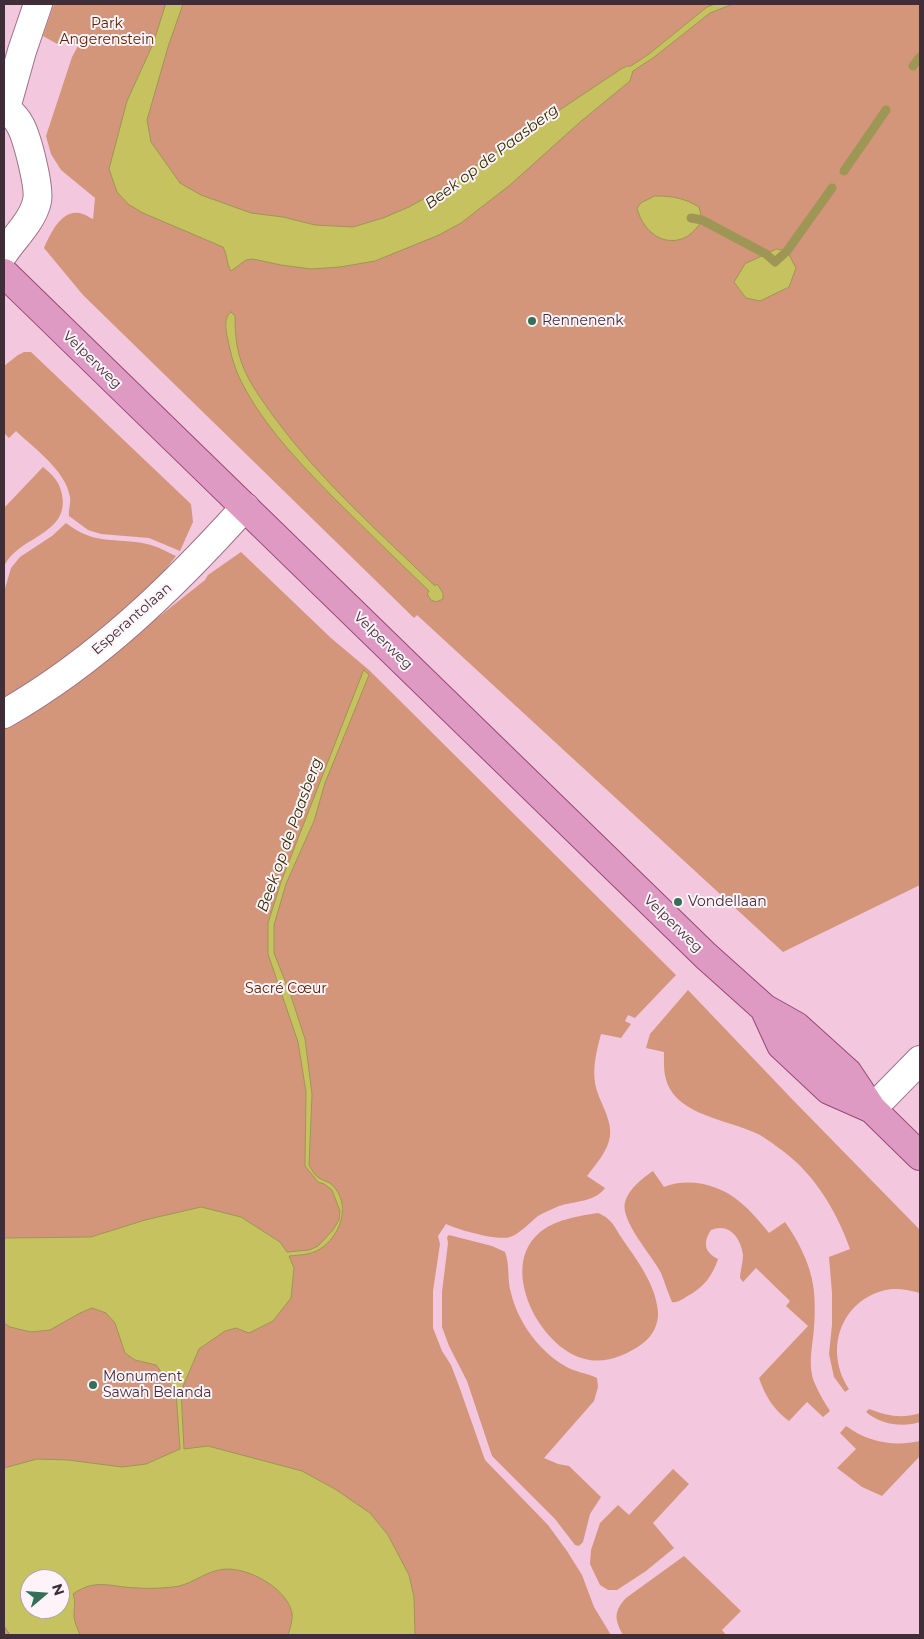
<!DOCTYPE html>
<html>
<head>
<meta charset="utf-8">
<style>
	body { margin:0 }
	#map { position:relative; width:924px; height:1639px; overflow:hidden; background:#f3c7dd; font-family:Montserrat,sans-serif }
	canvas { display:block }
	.frame { position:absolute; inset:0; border:5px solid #3f2e37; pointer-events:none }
	.north { position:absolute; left:20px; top:1569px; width:50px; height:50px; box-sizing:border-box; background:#fdf3f8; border:1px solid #b1a4ab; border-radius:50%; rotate:72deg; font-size:14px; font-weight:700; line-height:20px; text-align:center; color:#3f2e37 }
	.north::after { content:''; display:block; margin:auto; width:18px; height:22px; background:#346f59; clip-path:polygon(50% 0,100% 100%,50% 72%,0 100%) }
</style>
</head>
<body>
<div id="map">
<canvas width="924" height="1639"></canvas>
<div class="frame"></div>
<div class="north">N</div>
</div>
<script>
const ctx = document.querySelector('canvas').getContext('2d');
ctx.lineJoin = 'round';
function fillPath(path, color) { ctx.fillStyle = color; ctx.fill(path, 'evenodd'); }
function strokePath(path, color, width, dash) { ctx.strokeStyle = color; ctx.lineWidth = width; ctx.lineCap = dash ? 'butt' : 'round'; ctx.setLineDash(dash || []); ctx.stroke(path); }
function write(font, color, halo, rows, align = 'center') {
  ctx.font = font + ' Montserrat,sans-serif'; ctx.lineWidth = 4; ctx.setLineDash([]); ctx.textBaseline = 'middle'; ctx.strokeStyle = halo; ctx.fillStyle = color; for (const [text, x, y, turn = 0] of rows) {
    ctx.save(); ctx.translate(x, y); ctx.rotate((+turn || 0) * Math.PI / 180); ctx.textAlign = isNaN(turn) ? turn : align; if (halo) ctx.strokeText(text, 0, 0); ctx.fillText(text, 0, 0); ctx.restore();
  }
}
fillPath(new Path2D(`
	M54,4H920V885L783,952L417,615L414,618L83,295L44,248C51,233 62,207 83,214C86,215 90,218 93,219L95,198L61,170L51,154L46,136L72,57L78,46L63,38L59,45L43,36Z
	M24,352H31L191,504L193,522L180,551L149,538L101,534L88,530L69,516C68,510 71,504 70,497C66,471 35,449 16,431L9,438L4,433V366L18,355Z
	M43,467C53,475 60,482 62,495C70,535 16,537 4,567V508Z
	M66,523C96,546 114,537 147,544C157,546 167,552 176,556L161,575L93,640L4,701V592L11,568L20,557L52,536Z
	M241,552L331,638L369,670L676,975L635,1018L628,1015L625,1021L631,1024L621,1038L601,1034C596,1053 591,1072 597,1091C602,1106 612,1121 610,1136C608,1151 596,1164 587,1176L605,1188C595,1202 575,1201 559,1206C553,1209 544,1212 538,1216C530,1222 520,1234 510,1237C497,1241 459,1230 446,1224L438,1236L440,1244L433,1291V1328L442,1351L451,1365L459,1386L485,1460L548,1525L567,1551L582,1575L594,1607L611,1635H4V726L107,658L205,580L208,575ZM30,1579H60V1609H30Z
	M688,990L791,1098L920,1230V1293C908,1290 895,1287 882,1291C838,1304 825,1353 849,1389L845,1392L834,1377L829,1354L832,1325V1293L829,1257L850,1249C836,1209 812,1170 776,1146C771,1142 765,1138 760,1135C733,1121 686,1117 670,1089C663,1077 664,1064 664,1052L646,1048L650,1034Z
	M653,1171L664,1187C689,1177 720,1185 740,1202C751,1211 760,1222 769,1233L785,1222C799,1242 812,1267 814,1292C815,1303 815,1316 814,1327C813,1346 807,1365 815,1384C819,1393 824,1402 830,1411L823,1417L807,1402L789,1421C774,1410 765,1396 759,1378L808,1326L786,1306L790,1301L756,1268L743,1282L740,1278C740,1271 743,1263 743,1255C741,1238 729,1222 711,1230C703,1242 704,1252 718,1259C712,1277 703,1288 686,1297C681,1300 677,1303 672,1302C668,1293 665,1283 661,1273C652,1255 620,1221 625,1202C629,1188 643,1178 653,1171Z
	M598,1213C602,1215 605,1216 608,1219C614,1224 617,1231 621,1237C636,1259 656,1284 658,1312C659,1324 652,1337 642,1344C625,1356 605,1364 585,1359C540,1348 499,1269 538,1234C553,1220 578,1216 598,1213Z
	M449,1235L492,1246L505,1252C510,1265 507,1280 511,1293C518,1322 539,1351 565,1366C574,1372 587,1373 597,1378L598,1387L594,1401L544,1458L558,1464L569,1466L601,1497L590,1514L583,1542L579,1546L575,1545L555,1519L492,1456L467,1381L449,1346L442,1327V1292L448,1243L447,1237Z
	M869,1409C888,1416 901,1419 920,1413V1422C902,1428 880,1424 866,1412Z
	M846,1426C868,1442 893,1447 920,1441V1456L882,1496L862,1487L837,1468L856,1449L840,1433Z
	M673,1469L689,1484L653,1523L674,1548L646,1571L617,1590H608L600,1585L590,1564L591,1550L600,1523L618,1505L629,1515Z
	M684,1556L741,1611L722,1630L726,1635H623C615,1620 613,1612 626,1598Z`), '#d3967a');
const water = new Path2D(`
	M166,4H183L168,47L147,120L151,142L180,183L201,195L251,213L283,217L315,225L353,227L383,218L409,207L440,190L621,69L627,66H631L649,54L707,7L715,4H733L710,13L653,58L633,71L630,81L579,123L510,185L461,223L439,235L375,261L340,267L311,269L281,265L253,259L246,260L231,271C226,263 228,256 223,247L143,213L128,204L117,192L109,169L127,101L153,44Z
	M655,196C673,196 684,198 699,207L702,220C683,254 646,243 637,208L641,203Z
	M777,249L787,251L796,268L789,287L760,301L746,298L734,282L745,264Z
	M231,312L235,316C235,331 236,346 241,361C248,382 262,400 274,417C320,480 379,532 435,586L437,584L443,593V599L436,602L431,600L427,594L429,591C397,560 364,528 332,496C299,462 264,426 242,383C235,370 231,355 228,340C226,332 223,317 231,312Z
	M364,670L369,675L325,783L314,821L286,884L274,925V953L291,996L305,1039L312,1094L309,1165C312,1170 314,1175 319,1178C324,1181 331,1182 335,1188C351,1208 339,1237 320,1249C311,1255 299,1255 289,1256L294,1268L291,1298L273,1321L249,1333L236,1328L225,1331L199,1349L181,1391L184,1449L208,1446L302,1471L335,1489L370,1513L388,1535L409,1575L414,1597L415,1635H288C290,1629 293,1619 292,1613C287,1587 243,1564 219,1570C203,1573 189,1586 173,1587C162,1588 150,1589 139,1588C112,1588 97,1577 73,1594C76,1602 74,1606 74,1615C74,1622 78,1629 80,1635H10L4,1626V1468L37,1459L68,1460L122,1467L146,1464L180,1449L176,1391L156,1365L135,1360L125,1353L115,1323L106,1313L92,1308L80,1313L50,1330L31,1332L10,1327L4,1323V1238L91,1237L145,1220L201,1207L241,1217L280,1242L287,1252L309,1250L318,1246L333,1230L339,1220L340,1211L332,1190L324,1184L318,1182L305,1166L306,1092L298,1042L268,954V923L281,882ZM30,1579H60V1609H30Z`);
fillPath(water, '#c7c260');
strokePath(water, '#9e9654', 1);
strokePath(new Path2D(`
	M913,66L920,57
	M844,171L886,110
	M691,218L702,220L766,254L775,262L787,251L832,188`), '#9e9654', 9);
const minor = new Path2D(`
	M4,106C9,111 16,117 19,123C27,135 40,188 37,201C33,220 15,237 4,253
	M6,108L22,51L38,4
	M4,714C97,661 174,586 245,507
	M872,1109L920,1060`);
const major = new Path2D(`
	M4,273L706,956L764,1008L796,1026L848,1073L872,1109L920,1156
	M764,1008L781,1045L829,1090L872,1109`);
strokePath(minor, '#9b7388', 30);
strokePath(major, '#984977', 30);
strokePath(minor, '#fff', 28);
strokePath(major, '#de9ac2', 28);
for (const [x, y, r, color] of [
	[532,321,5,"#346f59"],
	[678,902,5,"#346f59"],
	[93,1385,5,"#346f59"]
]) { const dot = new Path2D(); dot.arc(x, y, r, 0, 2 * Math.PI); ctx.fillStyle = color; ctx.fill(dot); strokePath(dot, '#fdf3f8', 2); }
write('14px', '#5b2403', '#fdf3f8', [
	["Park",107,24],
	["Angerenstein",107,40],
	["Sacré Cœur",286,989]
]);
write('14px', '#3f2e37', '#fdf3f8', [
	["Rennenenk",542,321],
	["Vondellaan",688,902],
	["Monument",103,1377],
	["Sawah Belanda",103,1393]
], 'left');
write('14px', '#3f2e37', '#fdf3f8', [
	["Velperweg",92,360,44],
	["Esperantolaan",132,619,-41],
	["Velperweg",383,641,44],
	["Velperweg",673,924,44]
]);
write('italic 15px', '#302e02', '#fdf3f8', [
	["Beek op de Paasberg",492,157,-37],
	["Beek op de Paasberg",290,835,-70]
]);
</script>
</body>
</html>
